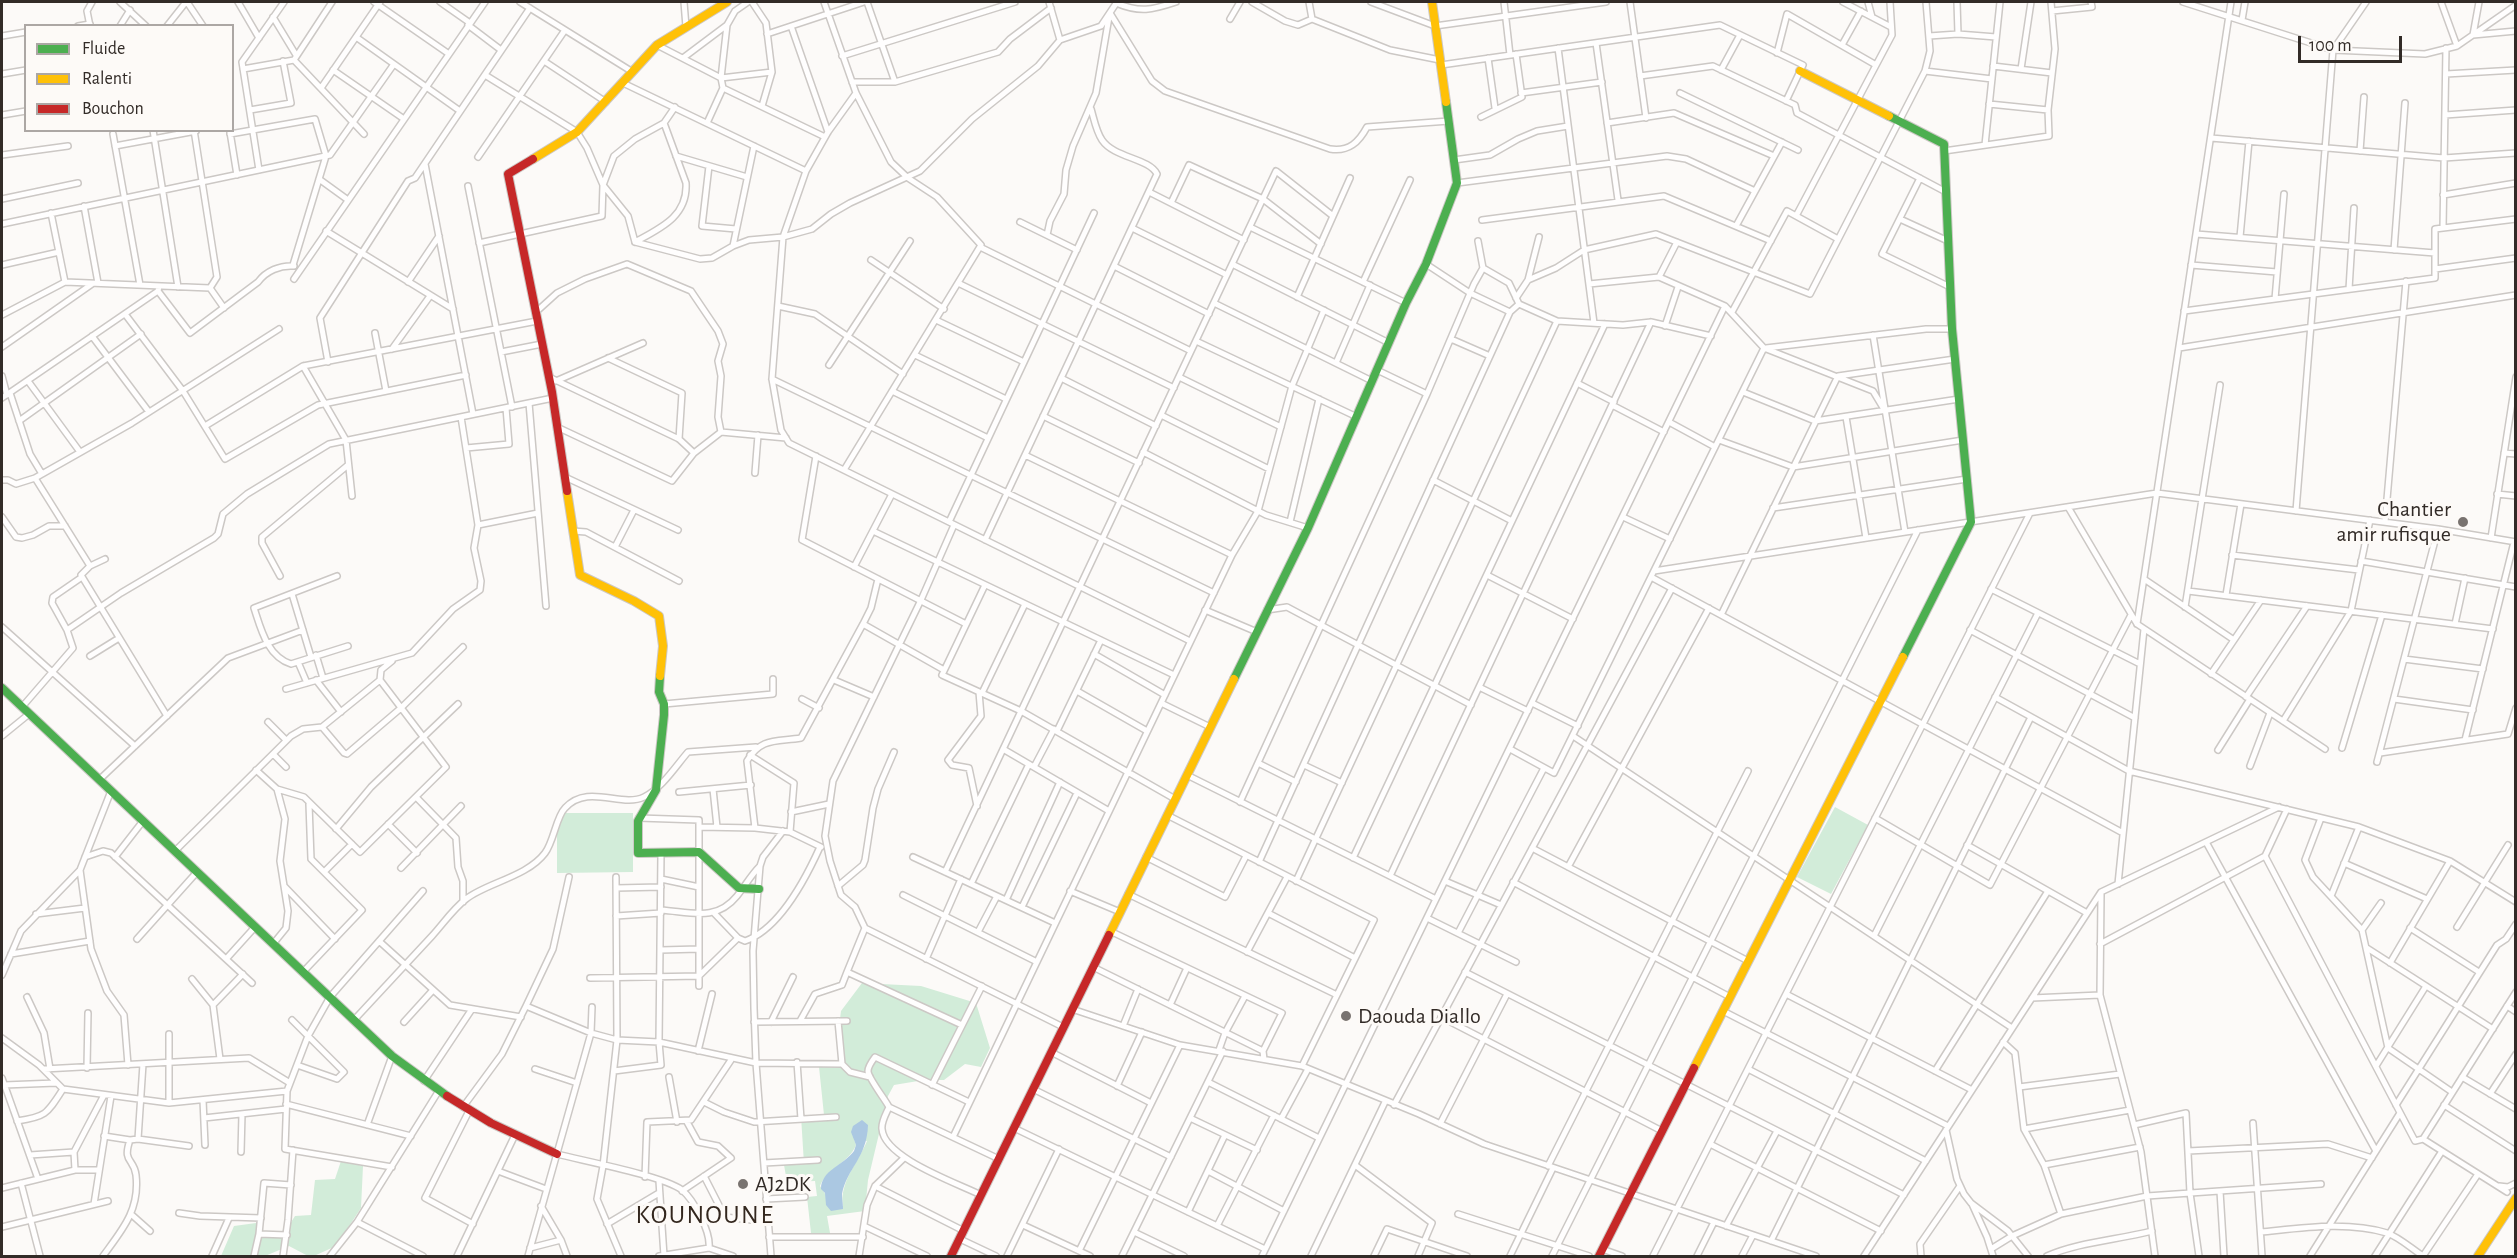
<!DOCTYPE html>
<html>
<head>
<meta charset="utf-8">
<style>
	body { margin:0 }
	#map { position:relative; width:2517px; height:1258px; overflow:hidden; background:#fcfaf8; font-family:"Alegreya Sans",sans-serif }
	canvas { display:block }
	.frame { position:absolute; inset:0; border:3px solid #322b27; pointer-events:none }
	.legend { position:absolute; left:24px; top:24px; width:210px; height:108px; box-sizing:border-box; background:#fdfaf7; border:2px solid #aca7a4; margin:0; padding:8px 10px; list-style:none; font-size:18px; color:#322b27 }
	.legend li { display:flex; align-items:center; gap:12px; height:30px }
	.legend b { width:30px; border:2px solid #aca7a4 }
	.scale { position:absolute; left:2298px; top:36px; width:104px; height:27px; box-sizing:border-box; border:3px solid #322b27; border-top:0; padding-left:8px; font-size:18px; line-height:21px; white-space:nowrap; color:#322b27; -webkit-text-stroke:4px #fdfaf7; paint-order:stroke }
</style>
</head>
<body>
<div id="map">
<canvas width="2517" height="1258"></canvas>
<div class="frame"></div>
<ul class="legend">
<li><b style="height:8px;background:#4caf50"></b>Fluide</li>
<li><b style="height:8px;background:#ffc107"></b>Ralenti</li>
<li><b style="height:8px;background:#c62828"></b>Bouchon</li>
</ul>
<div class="scale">100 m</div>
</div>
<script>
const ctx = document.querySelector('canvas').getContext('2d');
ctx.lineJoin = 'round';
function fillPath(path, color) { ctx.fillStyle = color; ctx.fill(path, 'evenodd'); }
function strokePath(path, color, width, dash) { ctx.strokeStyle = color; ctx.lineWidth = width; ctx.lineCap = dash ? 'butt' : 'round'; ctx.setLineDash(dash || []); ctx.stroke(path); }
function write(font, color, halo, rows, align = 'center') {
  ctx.font = font + ' "Alegreya Sans",sans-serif'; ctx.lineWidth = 6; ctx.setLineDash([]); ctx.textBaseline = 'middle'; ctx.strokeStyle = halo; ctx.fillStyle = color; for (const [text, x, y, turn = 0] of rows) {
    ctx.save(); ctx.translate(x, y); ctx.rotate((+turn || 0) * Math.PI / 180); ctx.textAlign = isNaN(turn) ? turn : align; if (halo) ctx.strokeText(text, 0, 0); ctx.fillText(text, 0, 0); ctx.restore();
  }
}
fillPath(new Path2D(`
	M1835,807L1868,825L1831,894L1797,877Z
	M557,813H633V872L557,873Z
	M862,983L921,986L976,1003L990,1048L981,1067L965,1064L944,1080H924L894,1085L888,1096L868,1180L865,1211L827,1216L830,1233H811L807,1197L817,1196L815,1181L787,1182L784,1165L804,1164L801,1116L824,1115L819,1067L845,1068L838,1035L841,1011ZM854,1139L867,1141C858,1162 839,1183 843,1206L826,1205V1195L820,1186C827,1168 849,1163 856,1145Z
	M341,1161L363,1166L361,1208L336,1246L314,1256H308L289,1246L265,1256H221L234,1226L256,1223L258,1233L281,1238L295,1216L311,1215L315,1180L335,1179Z`), '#d2ecd9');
fillPath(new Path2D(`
	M862,1120L868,1125C867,1158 847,1168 842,1194C842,1199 843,1204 843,1209L831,1211L826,1205L825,1193L821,1189C821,1170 844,1165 854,1151L856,1145L851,1132L853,1126Z`), '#abc8e2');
const street = new Path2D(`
	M120,2L146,26
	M187,2L203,26
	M238,2L259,38
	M374,2L449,54
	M440,2L470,23
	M520,2L631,71
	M684,2L686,27
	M752,2L766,23L772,72L762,106
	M824,2L856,93L891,162L908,178L937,197L981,245L844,470
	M867,2L895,82
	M1049,2L1060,40
	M1252,2L1285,21L1298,25L1312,19L1390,50L1440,60
	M1309,2L1312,19
	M1371,2L1435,26L1606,2
	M1504,2L1510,55
	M1630,2L1646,118
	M1843,2L1891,27
	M1868,2L1872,17
	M1957,2L1958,34
	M2183,2L2333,50L2425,54L2457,46L2516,5
	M2441,2L2457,46
	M2479,2L2473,35L2516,31
	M1116,3C1140,13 1152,10 1176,2
	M2052,11L2092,7L2091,2
	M1110,13L1152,81L1165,91L1330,149C1349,152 1359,142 1367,127L1449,121
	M273,17L296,55
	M1230,19L1240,2
	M2242,20L2245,2
	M468,25L501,50
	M78,26L90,24
	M90,26L87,11L92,2
	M120,26L130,10
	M167,26L186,2
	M791,26L828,132
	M767,34L864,2
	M2,36L26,32
	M1929,36L1958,34L1996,37
	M356,37L460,111
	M1596,43L1618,200
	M657,45L721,78L772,72
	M1842,45L1861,11
	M1558,48L1594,323
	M1777,53L1787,14L1876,65
	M842,56L1015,2
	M683,58L727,25L735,11L748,2
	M1488,58L1495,108
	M294,60L364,134
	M294,60L332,2
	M544,61L606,102
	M1441,65L1720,25L1803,65L1786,101
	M1993,66L2052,73
	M243,69L294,60
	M2021,69L2031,2
	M333,70L404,119
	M1721,70L1740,35
	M1925,71L1992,79
	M2,74L26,70
	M2446,74L2516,70
	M485,75L577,132L587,148L603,185L628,216L635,242
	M1640,76L1713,66L1795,105L1797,113L1946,192
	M852,82H895L998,52L1010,39L1051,8
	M623,83L806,171
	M321,88L380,2
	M723,88L825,137
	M856,93L828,132L806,171L783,237L772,379L781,430L789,443L1190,641
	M1521,93L1602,82
	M1680,93L1798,150
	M1989,104L2048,110
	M250,110L291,103L283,61
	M2,115L26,111
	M2445,115L2516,110
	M1481,117L1522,97L1516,54
	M707,123L723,88L721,78L727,25
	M1607,123L1674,113L1774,156
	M153,130L178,287
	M194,130L217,277L210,288
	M230,132L237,175
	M113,134L140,285
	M230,134L315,119L326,156L293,265
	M2211,138L2444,158L2516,153
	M1985,145L2000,2
	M115,146L196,131
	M1944,151L2049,136L2048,110L2055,49L2051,2
	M2360,151L2364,97
	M2,155L68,146
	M676,156L747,177
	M478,157L565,30
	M1454,160L1490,155L1518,139L1537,131L1568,126
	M425,164L473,414
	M709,166L702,226L736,229
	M259,170L242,62L284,2
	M1920,178L1882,254L1950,287
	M319,179L348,200
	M1457,183L1667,156L1686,159L1755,191
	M468,186L512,407
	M1149,192L1244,240
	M2443,195L2516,183
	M2,199L78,183
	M1171,203L1189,165L1263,199L1321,244
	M84,206L98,283
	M51,213L65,282
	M1796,216L1892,35L1890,2
	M1900,219L1948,241
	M1482,220L1664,196L1771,241
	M1020,222L1077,250
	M2,224L330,155L394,64
	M1736,226L1782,142
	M1250,227L1406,303
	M1132,228L1227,275
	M2443,228L2446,48
	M326,231L453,309
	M2196,234L2435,253
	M1047,235L1050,221L1064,194L1066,170L1073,146L1096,93L1109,17
	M2240,237L2249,141
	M635,242L700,259L712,258L733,246L749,240L783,237L812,229L831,214L850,203L920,171L972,119L1038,66L1060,40L1101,26L1117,2
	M635,242C661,228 688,216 686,183L664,123
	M479,243L602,216L603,185L614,156L635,139L664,123L675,107
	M733,246L754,146
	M980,247L1191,351
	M2394,250L2405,103
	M871,260L944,309
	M1232,264L1389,343
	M1426,264L1470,293L1510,312
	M2,265L59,252
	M2191,265L2277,272
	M1114,266L1209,314
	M1483,268L1509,283L1519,304L1557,321L1623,325L1651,322L1711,336
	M2435,269L2516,258
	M1659,277L1677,242
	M294,279L485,2
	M1528,280L1539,237
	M408,282L439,236
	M1363,282L1410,180
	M958,283L1174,388
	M1589,284L1659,277L1725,306L1764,348L1873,391L1885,411
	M159,286L158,291L190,333L258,282C266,271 280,265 294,266
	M210,288L224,308
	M2349,289L2354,208
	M1297,297L1350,178
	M1516,298L1528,280L1556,268L1584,250L1656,234L1810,294L1925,71L1930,51L1926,2
	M2275,299L2284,194
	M1214,303L1372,381
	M778,306L815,314L903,374
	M2184,311L2435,278V229L2516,219
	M536,312L557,293L585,279L627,264L691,291L718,331L723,344L718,361L721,376L718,417L721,432
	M1732,312L1787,211L1838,239
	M125,314L183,391L225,459L318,405L466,375
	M2,315L65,282L210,288
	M936,320L1024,362
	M1665,326L1678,287
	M375,333L386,391
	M1873,335L1905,532
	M92,336L149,412
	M1451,339L1490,356
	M1196,341L1357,417
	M2,347L92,284
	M1766,348L1926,329H1952
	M2179,348L2516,295
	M392,349L430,296
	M501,352L542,344
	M915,355L1006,399
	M608,358L682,393L679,439
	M328,362L320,318L408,181L415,178L530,8
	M1336,363L1370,285
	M829,365L910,241
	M303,366L346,440L352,496
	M1377,370L1427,394
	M2,376L7,395
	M549,377L679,439L694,453
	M1179,377L1281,427
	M1061,378L1156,426
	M772,379L1214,593
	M28,381L80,452
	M556,381L643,343
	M1577,383L1614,402
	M892,391L988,438
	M1743,392L1815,421L1959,399
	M10,393L30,454L42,474
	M2,398L158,291
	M529,403L546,606
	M1612,405L1664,432
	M1161,415L1269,469
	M1043,416L1139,463
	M1846,417L1866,538
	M19,421L141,334
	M1669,422L1715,447
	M205,426L303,366L537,321
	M557,427L672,481L694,453L721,432L786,438
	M1719,440L1793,467L1963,440
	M466,448L509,444L506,408
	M1143,452L1266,515L1308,528
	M2504,453L2516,454
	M1025,455L1232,555
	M816,456L802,540L966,624
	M755,473L758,435
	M565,477L678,530
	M35,478L90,566L105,559
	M2,480H8L16,484L35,478L132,423L279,329
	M1433,480L1512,521
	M2497,494L2516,496
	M2068,507L2137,624L2325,749
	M1773,508L1967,479
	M2296,511L2333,50L2366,2
	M2,517L16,537L22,538L33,535L49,526H65
	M1623,517L1670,539
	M949,522L1094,213
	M1290,522L1319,399
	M2385,522L2406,281
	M478,525L538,513
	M954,525L921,600L833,781L825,836L830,861L841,895L855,907L865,928L847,972L962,1025
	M573,531L586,532L679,581
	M873,531L1174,675
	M2491,538L2516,377
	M985,540L1157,174C1149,158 1114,158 1102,140C1096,131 1094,119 1091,109
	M615,547L634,510
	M2232,555L2359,570
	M2361,561L2516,587
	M90,566L81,575L167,716
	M854,567L892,494
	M1654,571L2157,493L2438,529L2516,542
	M1487,575L1573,619
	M280,576L262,543V537L348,465
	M337,576L254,608C261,629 267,656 291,664L348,646
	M1651,577L2123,833
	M2144,579L2234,640
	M985,585L942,675L1021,711L1175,799
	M1991,589L2140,664
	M2188,591L2493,629
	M292,594L311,657
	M2226,595L2241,504
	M2185,607L2220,385
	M1205,610L1257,632
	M1267,610L1287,607L1471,705
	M1721,615L1838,376L1955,359
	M863,624L944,670
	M2137,624L2231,2
	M2455,624L2465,578
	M2,627L135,746
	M67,630L121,593L214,538L218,534L223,514L247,494L329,444L553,398
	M1970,630L2135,718
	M1094,654L1165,695
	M316,655L323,678
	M90,656L119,638
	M2404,659L2483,669
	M298,662L307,683
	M2211,674L2261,600
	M316,680L341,712
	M834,680L874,697
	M1479,687L1528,711
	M286,689L412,653L453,609L480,590L481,581L474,548L478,525L461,417
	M1077,691L1147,731
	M982,693L1025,604
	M1995,697L2129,771L2359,827L2450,861L2516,902
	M2246,697L2307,606
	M802,699L819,708
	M2394,699L2473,710
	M1161,703L1210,727
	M1532,703L1578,726
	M664,704L773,694V679
	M22,707L73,648L67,630L52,603L53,597L82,577
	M2283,721L2351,611L2370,520
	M268,722L286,740
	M322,727L344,753L347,754L401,708L463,647
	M1057,731L1101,640
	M2,736L29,714
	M1573,736L2012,1028
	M2465,740L2514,542
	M2342,748L2382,615
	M1003,749L1109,811
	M1510,749L1554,773L1764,348
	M2218,750L2250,699
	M2380,753L2508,734L2516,708
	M273,754L286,767
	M750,755L794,783L790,832
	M2377,762L2438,529
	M1258,763L1296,782
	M1304,765L1342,783
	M2250,766L2270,713
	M1034,767L1054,729
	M256,770L277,789L285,819L280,861L288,911L286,928L273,944
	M1187,775L1436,899
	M99,780L228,658L303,630
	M277,789L304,797L360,852L446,767L380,680L381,670L392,661
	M713,789L717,827
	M679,792L751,785
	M416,797L456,838L458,867L463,881V902
	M1240,802L1427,394L1474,284L1483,268L1478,241
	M977,806L969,768L952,765L948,760L981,716L979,692
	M791,812L829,804
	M1167,815L1374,920L1302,1066
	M639,818L699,820V986
	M1875,818L1990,885L2131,615
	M2321,818L2305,860L2313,877L2362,930L2388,1048L2452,1092
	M388,824L417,853
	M699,827L755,828L790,832L821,847
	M755,828L747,761C761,737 777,742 801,738L863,624L871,608L878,579
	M336,829L371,787L458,704
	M2206,842L2376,1151
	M1967,845L2087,913
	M1532,848L1748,961
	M175,851L291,736L303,729L322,727L380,680
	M2265,856L2415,1141L2423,1139L2516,992
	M85,857L103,851L111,853L252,983
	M115,857L143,821
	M913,857L1055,923
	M1146,857L1225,897L1246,856
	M1353,858L1605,324
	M1259,862L1510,312L1519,304
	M2344,863L2427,899
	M1568,867L1709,608
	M401,868L461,806
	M80,870L91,949L107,991L124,1015L128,1065
	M324,872L352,844
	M945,872L1276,171L1333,216
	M1390,876L1651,322
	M616,877L617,1040L603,1166L597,1199L621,1256
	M661,879L699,887
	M1296,881L1557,321
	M1445,881L1501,905
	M1513,882L1730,997
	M971,884L1029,764
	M2118,884L2144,629
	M838,886L863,865L865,860L873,808L878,789L894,752
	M285,887L335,939
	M616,888L661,887
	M1070,891L1120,912
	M1128,894L1337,995
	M2101,894L2100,995L2141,1152L2155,1256
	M903,895L1037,962
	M2331,896L2359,827
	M1006,900L1060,782
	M1022,907L1077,793
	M661,910C691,912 716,922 737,896C745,886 751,875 760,866
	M714,913L738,938L745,941C780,929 806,878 820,847
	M1268,913L1355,958
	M36,914L85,908
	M616,916L661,913
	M1427,918L1516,962
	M2457,927L2508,845
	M865,928L1063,1027
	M2410,928L2479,972
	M2362,930L2381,903
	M1110,931L1282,1013L1263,1051L1264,1059
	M978,932L997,896
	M1458,933L1544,768
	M1874,936L2038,613
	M137,939L197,872
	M379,941L450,1005L521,1017
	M2100,944L2265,856L2287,809
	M2367,948L2493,1029
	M661,950L699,949
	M1247,952L1287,877
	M11,954L90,941
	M227,958L255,927
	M926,959L961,879
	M2390,963L2450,861
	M1093,967L1263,1051
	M303,972L362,910L311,859L309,804
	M1465,972L1904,1195
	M2,975L21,931L80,870L111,791
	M590,978L699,976L738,938
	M192,979L213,1005L220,1059
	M1786,994L1972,1090
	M27,997L44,1033L50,1069
	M2032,998L2100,995
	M213,1005L243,974
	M1170,1005L1187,968
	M526,1006L591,1033L617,1040L659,1042L756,1063L842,1064
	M2507,1006L2516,1012
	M1072,1009L1180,1045L1302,1066L1419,1114L1484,1144L1816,1256
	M1723,1011L1948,1126
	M1441,1017L1662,1131
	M292,1020L344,1072L337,1079L297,1065
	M354,1020C380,992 406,964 432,936C443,924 453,909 466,899C486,883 527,877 545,853C554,841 556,817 565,808C588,783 621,808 644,797C662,788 675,767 688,752L756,747
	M800,1021L815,994L842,985L847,972
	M838,1021L842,1064L850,1072L870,1077
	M404,1022L433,990
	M754,1022L847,1021
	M771,1022L793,977
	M1123,1026L1138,989
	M2,1038L39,1065L63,1089L169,1103L287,1091
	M2003,1042L2015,1053L2024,1129L2044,1165L2061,1214
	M1219,1050L1225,1033L1245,996
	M698,1051L712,994
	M1051,1052L1151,1103
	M797,1062L801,1119
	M2376,1066L2426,986
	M87,1068L88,1013
	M44,1069L249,1058L290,1083
	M535,1069L577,1083
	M1748,1069L1926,1161
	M614,1071L661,1065L659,1042L661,853
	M1935,1071L2048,891
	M669,1077L677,1122
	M2462,1077L2516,1109
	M2,1078L38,1179
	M424,1081L472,1009
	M1208,1082L1319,1138
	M4,1085L56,1083
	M932,1085L982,986
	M1117,1086L1142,1032
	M2019,1087L2120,1074
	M1033,1089L1171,1157
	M2490,1094L2516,1054
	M203,1100L205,1145
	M704,1102L724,1112L754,1122L836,1117
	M969,1102L875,1057C872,1061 868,1067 868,1071C868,1078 885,1099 889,1107C886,1114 881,1122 882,1129C884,1158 957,1183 981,1195
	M169,1103V1034
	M286,1104L411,1136
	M1394,1105L1672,588
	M2396,1105L2497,945L2506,939L2516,924
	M2444,1105L2516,1151
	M463,1107L502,1054L526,1006L553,949L569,877
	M889,1107L999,1159
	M469,1111L425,1198L473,1224
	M204,1118L286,1109
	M1190,1118L1257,1150
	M1281,1119L1308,1069
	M17,1121C46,1117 47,1114 63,1089
	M2253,1123L2262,1256
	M1440,1124L1507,994
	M367,1125L392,1056
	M2134,1125L2186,1113L2190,1193L2199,1256
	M1014,1128L1265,1249
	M2024,1129L2130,1110
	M1946,1130L1957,1179L1964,1194L1971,1203L2008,1231L2028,1256
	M104,1136L130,1140
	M953,1137L1232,555L1258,511L1292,386L1324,310
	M138,1139L189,1146
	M2423,1139L2507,1192
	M1710,1144L1881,1231
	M2188,1151L2328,1144L2372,1158
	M241,1152L242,1114
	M557,1154C584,1161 663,1176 682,1190C694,1200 711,1232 709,1248
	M30,1155L74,1152
	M764,1163L818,1160
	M1355,1165L1432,1223L1418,1256
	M2044,1165L2140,1147
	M1548,1166L1748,771
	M392,1167L285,1149L287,1091L308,1036L330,997L423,891
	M75,1170L74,1152L104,1095
	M498,1171L546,1189
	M1208,1171L1284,1211
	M704,1176L725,1217L751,1220
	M645,1177L647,1122L691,1120L731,1060
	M659,1181L664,1256
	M21,1183L40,1256
	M875,1186L964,1231
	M2499,1186L2508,1187L2516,1183
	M2,1188L75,1170H99
	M682,1191L731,1158L718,1146L698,1142L687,1122
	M2220,1191L2224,1256
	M766,1199L805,1197
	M94,1204L111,1096
	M1972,1204L1987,1237L1993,1256
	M541,1206L561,1240L567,1256
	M1188,1212L1225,1135
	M179,1213L200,1216L261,1218
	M1458,1214L1589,1256
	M132,1215L150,1231
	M357,1222L423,1256
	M607,1224L659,1193
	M1023,1225L1090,1256
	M864,1226L927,1256
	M1217,1226L1274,1115
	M1726,1226L1777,1131
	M2,1227L108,1201
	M1134,1232L1184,1256
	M2261,1232C2302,1228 2347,1221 2387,1233C2399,1237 2412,1249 2423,1256
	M259,1234L287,1235
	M769,1237H863
	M960,1239L996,1256
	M1771,1241L2031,717
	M530,1248L561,1240
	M1602,1249L1622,1256
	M1991,1249L2012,1236L2061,1214L2147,1196L2321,1184
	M1079,1251L1180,1045
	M103,1256C122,1230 140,1210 136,1175C134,1158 122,1163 130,1140L138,1139L143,1064
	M212,1256L229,1218
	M254,1256L259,1234L264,1183L291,1185
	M283,1256L288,1220L293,1150
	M330,1256L357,1222L438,1092
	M457,1256L514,1137
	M528,1256L591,1033L592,1007
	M659,1256L709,1248L733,1256
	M771,1256L756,1063L754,1008L753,951L760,866L763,857L783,831
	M859,1256L867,1205L875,1186L904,1158
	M1007,1256L1059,1149
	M1122,1256L1223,1051
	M1262,1256L1725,306
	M1311,1256L1385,1102
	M1374,1256L1387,1229L1467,1256
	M1510,1256L1553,1168
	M1552,1256L1918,530
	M1653,1256L2030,513
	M1697,1256L1714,1222
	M1742,1256L1753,1235
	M1864,1256L2101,892L2279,807
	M1921,1256L1920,1244L1960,1186
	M2047,1256C2079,1242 2117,1240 2152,1231
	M2310,1256L2400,1113
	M2375,1256L2442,1151
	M2423,1256L2478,1174`);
const fast = new Path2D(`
	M1889,116L1944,144L1952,329L1971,522L1903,657
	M660,676L659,692L664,704V715L656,790L638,821V853L699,852L739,888L759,889
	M1234,679L1308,528L1406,303L1426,264L1457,183L1446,102
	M2,688L392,1056L447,1096`);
const slow = new Path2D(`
	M1432,2L1446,102
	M1800,71L1889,116
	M533,159L577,132L657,45L727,2
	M567,491L580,575L634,601L659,616L663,646L660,676
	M1109,935L1234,679
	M1694,1068L1903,657
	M2478,1256L2516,1198`);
const jam = new Path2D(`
	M533,159L508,174L552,392L567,491
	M447,1096L491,1123L557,1154
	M951,1256L1109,935
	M1599,1256L1694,1068`);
strokePath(street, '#ccc8c5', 8);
strokePath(fast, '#ccc8c5', 10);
strokePath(slow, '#ccc8c5', 10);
strokePath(jam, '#ccc8c5', 10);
strokePath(street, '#fffefe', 5);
strokePath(fast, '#4caf50', 8);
strokePath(slow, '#ffc107', 8);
strokePath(jam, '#c62828', 8);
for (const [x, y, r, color] of [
	[2463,522,6,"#797370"],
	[1346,1016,6,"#797370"],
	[743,1184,6,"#797370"]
]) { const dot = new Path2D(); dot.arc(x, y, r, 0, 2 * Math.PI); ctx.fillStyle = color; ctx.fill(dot); strokePath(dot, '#fdfaf7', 2); }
write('22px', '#322b27', '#fdfaf7', [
	["Chantier",2451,509,"right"],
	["amir rufisque",2451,534,"right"],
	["Daouda Diallo",1358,1016],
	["AJ2DK",755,1184]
], 'left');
ctx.letterSpacing = '1.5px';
write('26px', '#33271e', '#fdfaf7', [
	["KOUNOUNE",705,1215]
]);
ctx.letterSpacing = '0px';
</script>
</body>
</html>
